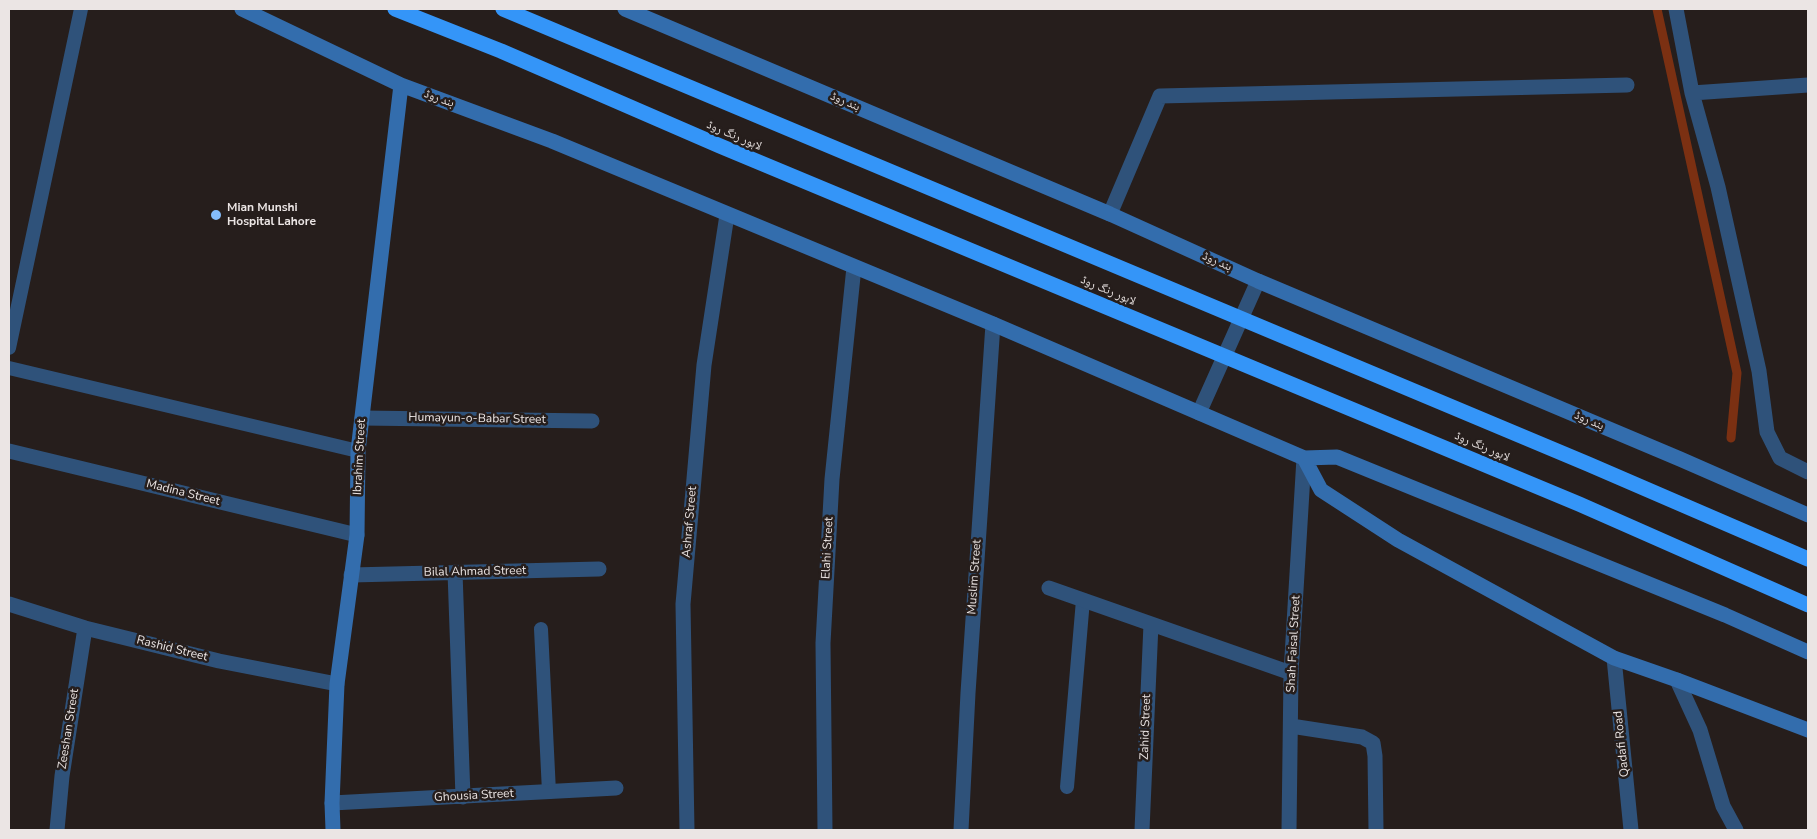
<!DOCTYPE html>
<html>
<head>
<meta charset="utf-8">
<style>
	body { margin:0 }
	#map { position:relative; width:1817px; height:839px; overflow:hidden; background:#261e1c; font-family:"Nunito Sans",sans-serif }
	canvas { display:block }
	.frame { position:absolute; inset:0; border:10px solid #ebe5e4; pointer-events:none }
</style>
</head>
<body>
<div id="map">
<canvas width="1817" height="839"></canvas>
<div class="frame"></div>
</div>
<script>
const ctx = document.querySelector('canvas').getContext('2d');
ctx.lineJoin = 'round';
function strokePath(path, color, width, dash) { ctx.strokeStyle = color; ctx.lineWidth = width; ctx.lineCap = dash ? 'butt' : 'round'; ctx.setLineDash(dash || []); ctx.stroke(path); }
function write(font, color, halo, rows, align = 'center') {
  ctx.font = font + ' "Nunito Sans","Noto Naskh Arabic",sans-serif'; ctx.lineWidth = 5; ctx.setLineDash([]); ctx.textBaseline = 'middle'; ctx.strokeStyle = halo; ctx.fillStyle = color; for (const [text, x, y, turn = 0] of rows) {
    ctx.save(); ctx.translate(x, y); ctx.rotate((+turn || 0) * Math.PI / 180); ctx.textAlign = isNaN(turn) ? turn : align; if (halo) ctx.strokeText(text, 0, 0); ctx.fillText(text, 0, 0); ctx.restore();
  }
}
strokePath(new Path2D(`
	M1657,9L1737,373L1731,438`), '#7b3012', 9);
strokePath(new Path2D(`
	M9,348L81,9
	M9,368L358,451
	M541,629L549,792
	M1067,787L1083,600`), '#2f527a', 14);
strokePath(new Path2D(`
	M1676,9L1692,93L1718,187L1759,371L1767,432L1780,458L1808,472
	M1692,93L1808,85
	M1110,214L1160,96L1627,85
	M362,418L592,421
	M9,451L357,535
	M455,572L463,797
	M351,575L599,569
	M1049,588L1291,673
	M9,604L85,628L219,661L337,684
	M1677,680L1700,730L1723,806L1736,830
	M1291,726L1362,737L1373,743L1375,756L1376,830
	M332,803L616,788
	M57,830L62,776L85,628
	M687,830L683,604L704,365L727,215
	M825,830L823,643L832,479L854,267
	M961,830L968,693L993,324
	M1142,830L1151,624
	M1289,830L1291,673L1304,458`), '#2f527a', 15);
strokePath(new Path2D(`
	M1199,413L1258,281
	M1614,658L1631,830`), '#2f527a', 15);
strokePath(new Path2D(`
	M242,9L401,85L552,141L993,324L1304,458L1337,457L1725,615L1808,652
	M625,9L1110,214L1258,281L1680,459L1808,515
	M1304,458L1321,490L1398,540L1614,658L1677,680L1808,730
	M333,830L332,803L337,684L357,535L358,451L401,85`), '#336dad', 15);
strokePath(new Path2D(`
	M395,9L501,51L720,146L1579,504L1808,605
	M503,9L1588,464L1808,559`), '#3495f8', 15);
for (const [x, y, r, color] of [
	[216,215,6,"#84bcfb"]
]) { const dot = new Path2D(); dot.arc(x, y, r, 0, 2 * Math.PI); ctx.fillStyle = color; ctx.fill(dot); strokePath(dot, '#261e1c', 2); }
write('12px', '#ebe5e4', '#261e1c', [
	["بند روڈ",439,99,20],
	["بند روڈ",845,102,23],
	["لاہور رنگ روڈ",734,136,23],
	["بند روڈ",1217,262,24],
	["لاہور رنگ روڈ",1108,291,23],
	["Humayun-o-Babar Street",477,419,1],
	["بند روڈ",1589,421,23],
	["لاہور رنگ روڈ",1482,447,23],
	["Ibrahim Street",360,457,-87],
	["Madina Street",183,493,14],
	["Ashraf Street",690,522,-85],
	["Elahi Street",828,548,-87],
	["Bilal Ahmad Street",475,572,-1],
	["Muslim Street",975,577,-86],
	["Shah Faisal Street",1294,644,-87],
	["Rashid Street",172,649,14],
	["Zahid Street",1146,727,-88],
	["Zeeshan Street",69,729,-81],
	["Qadafi Road",1622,744,-96],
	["Ghousia Street",474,796,-3]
]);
write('bold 12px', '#ebe5e4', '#261e1c', [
	["Mian Munshi",227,208],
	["Hospital Lahore",227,222]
], 'left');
</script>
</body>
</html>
